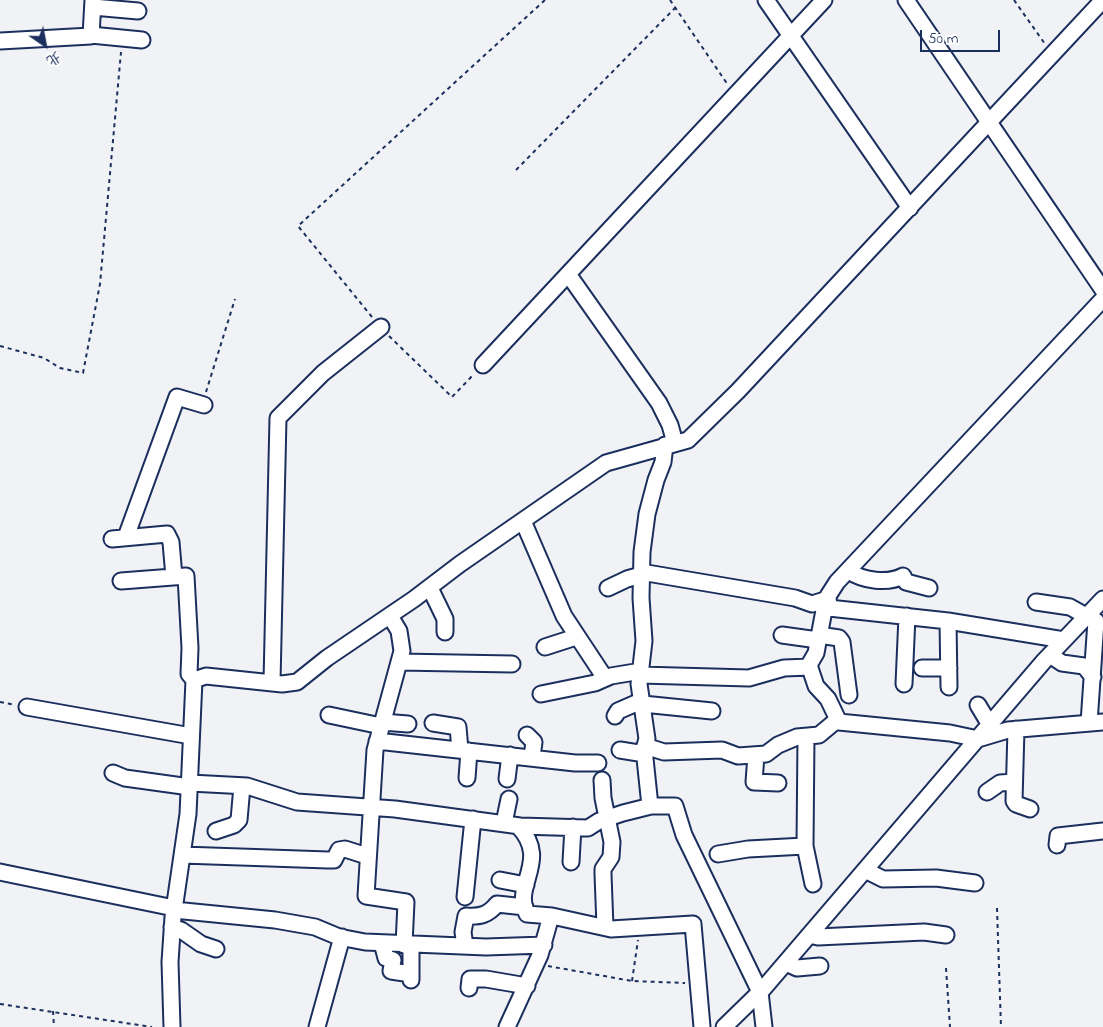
<!DOCTYPE html>
<html>
<head>
<meta charset="utf-8">
<style>
	body { margin:0 }
	#map { position:relative; width:1103px; height:1027px; overflow:hidden; background:#f1f2f5; font-family:"Indie Flower","LXGW WenKai TC",sans-serif }
	canvas { display:block }
	.north { position:absolute; left:20px; top:20px; width:50px; height:50px; -webkit-text-stroke:4px #fff; paint-order:stroke; rotate:147deg; font-size:14px; font-weight:700; line-height:20px; text-align:center; color:#1b2f5e }
	.north::after { content:''; display:block; margin:auto; width:18px; height:22px; background:#1b2f5e; clip-path:polygon(50% 0,100% 100%,50% 72%,0 100%) }
	.scale { position:absolute; left:920px; top:30px; width:80px; height:22px; box-sizing:border-box; border:2px solid #1b2f5e; border-top:0; padding-left:6px; font-size:15px; line-height:18px; white-space:nowrap; color:#1b2f5e; -webkit-text-stroke:4px #fff; paint-order:stroke }
</style>
</head>
<body>
<div id="map">
<canvas width="1103" height="1027"></canvas>
<div class="north">北</div>
<div class="scale">50 m</div>
</div>
<script>
const ctx = document.querySelector('canvas').getContext('2d');
ctx.lineJoin = 'round';
function strokePath(path, color, width, dash) { ctx.strokeStyle = color; ctx.lineWidth = width; ctx.lineCap = dash ? 'butt' : 'round'; ctx.setLineDash(dash || []); ctx.stroke(path); }
const minor = new Path2D(`
	M766,0L910,208
	M906,0L1103,290
	M93,7L138,11
	M91,35L142,40
	M0,41L91,36L93,0
	M568,274L659,403L670,425L675,443
	M483,365L824,0
	M523,521L564,616L605,678
	M126,537L177,397L204,405
	M112,539L167,534L171,542L174,577
	M849,571C863,581 888,584 903,576L906,582L929,588
	M641,572L795,598L812,604L828,599
	M121,581L186,576L190,648L189,674L194,680
	M430,588L445,619V632
	M608,588L627,579L641,575
	M1036,602L1070,607L1095,621
	M829,608L824,610L816,653L809,665L816,686L828,699L839,722L950,733L978,739L1008,730L1103,722
	M390,616L399,631L402,651L375,750L366,896L406,902L404,945
	M948,621L949,687
	M782,635L818,640
	M819,635L839,638L842,642L849,695
	M1064,640L948,621L829,608L828,596L837,582L1103,299
	M545,647L576,637
	M1050,655L1062,663L1084,666L1093,677
	M399,662L512,664
	M922,668H949
	M640,675L749,678L784,668L810,667
	M272,682L278,418L323,373L381,327
	M904,684L907,616
	M541,694L595,683L611,676L641,671
	M643,704L712,711
	M978,705L990,725
	M27,707L191,736
	M329,715L381,726
	M615,716L618,711L641,701
	M382,722L408,724
	M433,723L458,727L460,750
	M1089,723L1096,621
	M1016,729L1014,801L1016,804L1030,809
	M527,735L534,742L532,757
	M806,737L805,846L813,884
	M377,741L575,763H598
	M645,746L664,752L722,750L738,756L766,754L778,745L797,737L819,735L837,720
	M620,750L645,754
	M756,755L754,782L778,783
	M113,773L125,778L190,787
	M467,778L469,751
	M507,779L510,755
	M602,780L603,798L612,842L611,857L603,869V874L605,927
	M190,783L247,786L297,802L395,809L520,826L588,828L599,821L623,813L651,806H675L684,835L760,992L764,1027
	M987,792L1000,783L1014,782
	M650,806L644,749L647,739L639,684L644,641L641,598L642,552L647,514L656,480L663,462L665,445
	M504,823L509,799
	M518,826C551,860 512,885 527,914L552,916L611,929L693,924L702,1027
	M216,831L234,825L239,820L242,786
	M1057,845L1058,836L1103,831
	M718,854L748,849L805,846
	M182,855L328,860H334L339,850L345,849L367,856
	M571,862L573,827
	M865,870L883,879L936,878L975,883
	M0,872L174,908
	M500,880L526,885
	M465,897L473,819
	M174,910L275,920L315,927L339,937L365,942L486,947L544,945
	M172,927L181,930L201,944L216,949
	M809,935L818,937L924,932L946,935
	M382,943L386,958L393,960L391,971L411,974
	M465,946L463,932L466,916C480,917 488,915 497,904L525,907
	M786,963L797,968L820,966
	M411,980V945
	M469,988L470,979H486L527,986
	M172,1027L170,962L173,917L188,814L194,680L206,676L282,684L297,682L327,658L414,599L460,564L606,463L688,440L738,391L1103,0
	M317,1027L342,937
	M507,1027L540,955L551,916
	M724,1027L763,989L1044,661L1103,599`);
strokePath(minor, '#1b2f5e', 19);
strokePath(new Path2D(`
	M670,0L728,85
	M1014,0L1045,44
	M516,170L675,8
	M372,317L298,226L545,0
	M389,336L452,397L474,374
	M0,346L44,358L60,368L83,373L100,284L121,52
	M206,392L235,299
	M0,702L15,705
	M997,908L1001,1027
	M548,966L632,981L685,983
	M946,968L950,1027
	M632,981L638,940
	M0,1004L152,1027
	M53,1011L54,1027`), '#1b2f5e', 2, [4, 4]);
strokePath(minor, '#fff', 15);
</script>
</body>
</html>
